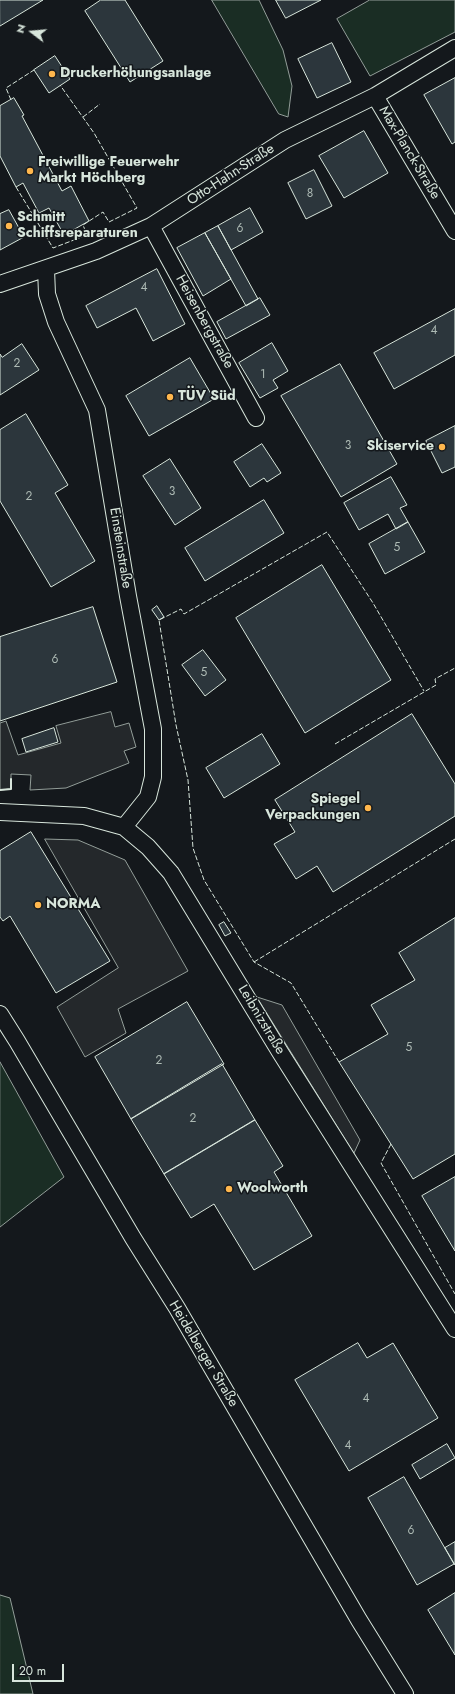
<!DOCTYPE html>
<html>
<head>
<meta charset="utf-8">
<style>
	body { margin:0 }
	#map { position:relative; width:455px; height:1694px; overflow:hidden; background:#14181c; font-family:Jost,sans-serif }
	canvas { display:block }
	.north { position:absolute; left:12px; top:12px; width:40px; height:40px; -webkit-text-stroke:3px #14181c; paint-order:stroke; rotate:286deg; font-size:11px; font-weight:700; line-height:16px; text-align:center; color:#d8e6dc }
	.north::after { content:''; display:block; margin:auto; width:14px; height:18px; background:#d8e6dc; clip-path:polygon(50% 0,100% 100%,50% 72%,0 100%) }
	.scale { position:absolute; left:12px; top:1664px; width:52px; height:18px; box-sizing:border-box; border:2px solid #d8e6dc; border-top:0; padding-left:5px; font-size:12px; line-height:14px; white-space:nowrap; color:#d8e6dc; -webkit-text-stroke:3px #14181c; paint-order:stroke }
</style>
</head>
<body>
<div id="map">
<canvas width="455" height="1694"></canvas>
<div class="north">N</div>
<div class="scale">20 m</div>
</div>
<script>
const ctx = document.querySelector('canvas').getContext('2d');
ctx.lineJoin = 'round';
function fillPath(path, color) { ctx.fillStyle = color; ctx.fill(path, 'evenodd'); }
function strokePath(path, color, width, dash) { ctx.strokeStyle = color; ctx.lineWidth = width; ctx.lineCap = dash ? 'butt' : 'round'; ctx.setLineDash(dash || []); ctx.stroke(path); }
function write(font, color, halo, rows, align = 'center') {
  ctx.font = font + ' Jost,sans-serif'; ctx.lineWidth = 3; ctx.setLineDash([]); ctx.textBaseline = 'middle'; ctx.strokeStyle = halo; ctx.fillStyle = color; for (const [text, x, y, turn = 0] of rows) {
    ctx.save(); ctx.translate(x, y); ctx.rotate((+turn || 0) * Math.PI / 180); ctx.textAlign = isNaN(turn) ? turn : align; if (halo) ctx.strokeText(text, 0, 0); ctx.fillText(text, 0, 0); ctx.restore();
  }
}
const green = new Path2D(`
	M212,0H259L283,50L292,86L288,117L279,114Z
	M370,0H455V32L370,76L337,19Z
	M0,1062L64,1177L0,1227Z
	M0,1595L10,1598L33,1694H0Z`);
fillPath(green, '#1a2d24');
strokePath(green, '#939e99', 1);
const parking = new Path2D(`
	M111,712L115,727L129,723L136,747L124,751L129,763L66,788L30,790L31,775L11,774V789L0,790V723L6,721L18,755L61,743L56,726Z
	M45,839L78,840L125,860L188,971L118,1009L126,1033L85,1057L57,1007L118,968Z
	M257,997L282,1005L360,1140L354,1153Z`);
fillPath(parking, '#24282b');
strokePath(parking, '#939e99', 1);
const building = new Path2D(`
	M0,0H43L0,26Z
	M101,0H125L163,61L130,82L85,11Z
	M276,0H321L286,18Z
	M332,43L351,82L317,98L298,59Z
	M55,56L70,79L49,93L34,70Z
	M455,78V142L452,144L424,95Z
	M14,98L24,115L22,116L62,191L71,186L89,221L64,235L49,208L39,213L23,183L16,187L0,156V106Z
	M364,131L388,173L344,198L319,156Z
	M314,170L332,206L306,219L288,183Z
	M250,208L263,232L231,250L218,226Z
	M9,210L24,237L0,250V214Z
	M218,226L258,299L246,306L205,233Z
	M205,233L231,279L203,296L177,248Z
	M157,269L185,324L153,341L136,308L97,328L86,306Z
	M260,298L270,315L226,339L217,322Z
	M455,309V355L394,389L374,353Z
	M272,343L288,371L273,380L278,388L260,398L239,363Z
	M22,344L39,370L0,395V354L2,357Z
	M190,358L214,399L149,436L126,396Z
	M340,364L397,464L341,497L281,396Z
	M26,414L68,485L55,493L95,561L51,587L0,501V430Z
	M455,426V467L442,473L426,441Z
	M262,444L281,473L267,482L264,478L250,487L234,462Z
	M170,459L201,508L175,525L143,476Z
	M391,477L407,505L400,508L408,522L396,529L388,514L359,530L344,503Z
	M264,500L284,533L205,581L185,548Z
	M408,522L425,552L385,574L369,544Z
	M322,565L391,680L305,733L236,618Z
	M157,606L164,617L159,620L152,610Z
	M93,607L117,682L0,721V637Z
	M203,650L226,680L205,696L182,665Z
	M412,714L455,784V816L333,892L317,866L296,879L274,844L295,832L275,800Z
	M54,728L58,742L26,752L22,739Z
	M262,734L280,764L224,798L206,768Z
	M31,832L110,961L56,993L10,916L3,921L0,917V851Z
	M455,918V1154L413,1179L339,1062L388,1034L371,1005L415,980L399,953Z
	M224,922L231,933L225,936L219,925Z
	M187,1002L224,1064L131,1119L95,1057Z
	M222,1064L255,1120L164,1174L131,1119Z
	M255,1120L283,1166L274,1172L312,1236L254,1270L214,1204L191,1218L164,1174Z
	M455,1177V1251L422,1196Z
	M358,1343L367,1358L393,1343L438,1418L349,1471L295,1380Z
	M447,1444L455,1458L420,1479L412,1465Z
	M404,1477L454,1564L417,1585L368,1498Z
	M455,1542V1565L445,1548Z
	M455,1593V1655L428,1610Z`);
fillPath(building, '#2c363c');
strokePath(building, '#d8e6dc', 1);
const minor = new Path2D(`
	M375,96L455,231
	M151,226L256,418
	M46,269L47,294L56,322L97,410L128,596L153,729V777L148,797L124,827
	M0,284L96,251L151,226L285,140L375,96L455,48
	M0,812L84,816L124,827L148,847L171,873L280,1052L455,1329
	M0,1014L17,1041L133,1238L177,1308L359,1620L405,1694`);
strokePath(minor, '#d8e6dc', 18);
strokePath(minor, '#14181c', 16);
strokePath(new Path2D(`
	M11,100L6,88L34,70
	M83,117L100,104
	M16,187L53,248L87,235L83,225L103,212L109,222L137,208L94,133L60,85
	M335,744L436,685L435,679L455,668
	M254,962L455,839
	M339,1062L291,983L254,962L204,880L193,848L188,780L176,725L159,620L181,609L184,614L327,532L373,603L424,691
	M391,1144L381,1163L455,1294`), '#d8e6dc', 1, [5, 2]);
strokePath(new Path2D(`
	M0,790L11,789V779`), '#d8e6dc', 2);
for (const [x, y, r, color] of [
	[52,74,4,"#ffb74d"],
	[30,171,4,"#ffb74d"],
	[9,226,4,"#ffb74d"],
	[170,397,4,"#ffb74d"],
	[442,447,4,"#ffb74d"],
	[368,808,4,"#ffb74d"],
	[38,905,4,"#ffb74d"],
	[229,1189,4,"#ffb74d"]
]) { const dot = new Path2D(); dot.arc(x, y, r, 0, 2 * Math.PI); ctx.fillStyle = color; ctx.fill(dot); strokePath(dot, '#14181c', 1.5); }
write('12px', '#adbab4', null, [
	["8",310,194],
	["6",240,229],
	["4",144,288],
	["4",434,331],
	["2",17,364],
	["1",263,375],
	["3",348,446],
	["3",172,492],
	["2",29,497],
	["5",397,548],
	["6",55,660],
	["5",204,673],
	["5",409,1048],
	["2",159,1061],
	["2",193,1119],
	["4",366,1399],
	["4",348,1446],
	["6",411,1531]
]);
write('bold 14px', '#d8e6dc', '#14181c', [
	["Druckerhöhungsanlage",60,74],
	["Freiwillige Feuerwehr",38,163],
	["Markt Höchberg",38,179],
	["Schmitt",17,218],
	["Schiffsreparaturen",17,234],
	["TÜV Süd",178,397],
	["Skiservice",434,447,"right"],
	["Spiegel",360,800,"right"],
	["Verpackungen",360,816,"right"],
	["NORMA",46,905],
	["Woolworth",237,1189]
], 'left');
write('14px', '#d8e6dc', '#14181c', [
	["Max-Planck-Straße",409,153,59],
	["Otto-Hahn-Straße",231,175,-33],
	["Heisenbergstraße",204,322,61],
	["Einsteinstraße",120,548,81],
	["Leibnizstraße",261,1020,59],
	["Heidelberger Straße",203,1354,59]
]);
</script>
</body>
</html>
